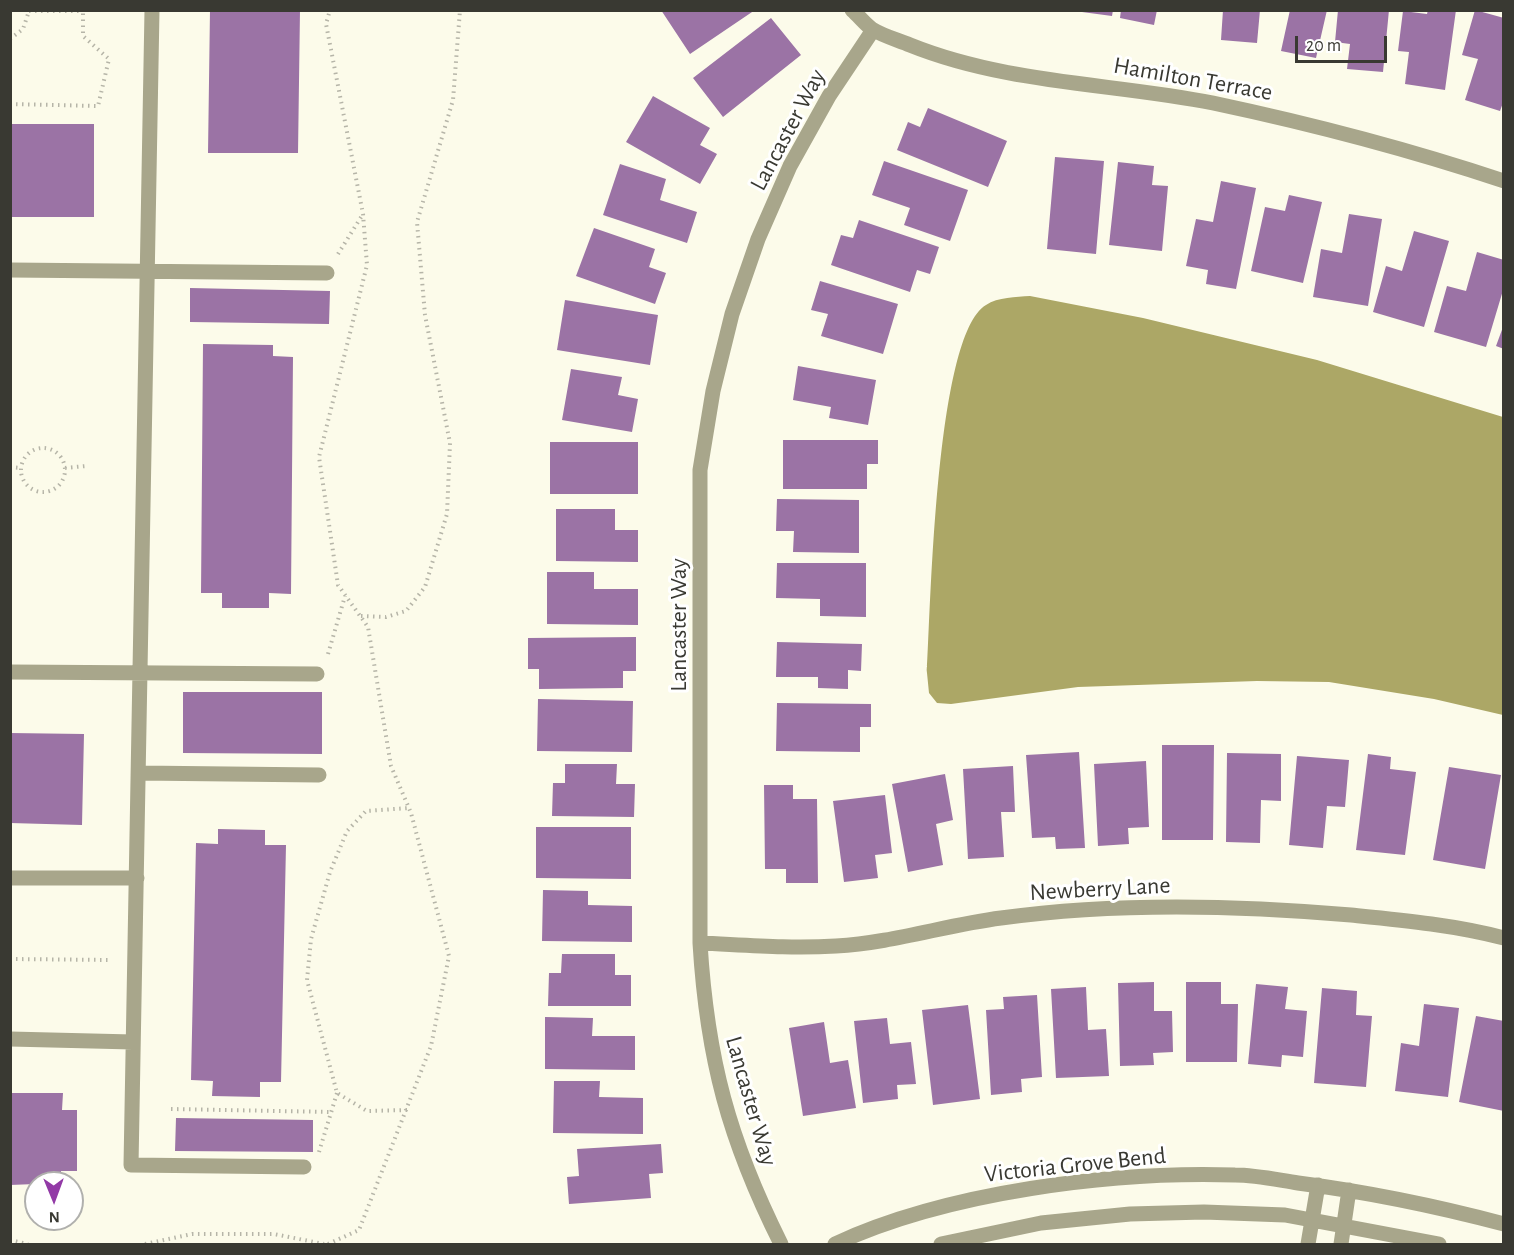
<!DOCTYPE html>
<html>
<head>
<meta charset="utf-8">
<style>
	body { margin:0 }
	#map { position:relative; width:1514px; height:1255px; overflow:hidden; background:#fcfbea; font-family:"Alegreya Sans",sans-serif }
	canvas { display:block }
	.frame { position:absolute; inset:0; border:12px solid #393932; pointer-events:none }
	.north { position:absolute; left:24px; top:1171px; width:60px; height:60px; box-sizing:border-box; background:#fff; border:2px solid #b0b0ad; border-radius:50%; rotate:179deg; font-size:16px; font-weight:700; line-height:24px; text-align:center; color:#393932 }
	.north::after { content:''; display:block; margin:auto; width:21px; height:27px; background:#923aa6; clip-path:polygon(50% 0,100% 100%,50% 72%,0 100%) }
	.scale { position:absolute; left:1295px; top:36px; width:92px; height:27px; box-sizing:border-box; border:3px solid #393932; border-top:0; padding-left:8px; font-size:18px; line-height:21px; white-space:nowrap; color:#393932; -webkit-text-stroke:4px #fff; paint-order:stroke }
</style>
</head>
<body>
<div id="map">
<canvas width="1514" height="1255"></canvas>
<div class="frame"></div>
<div class="north">N</div>
<div class="scale">20 m</div>
</div>
<script>
const ctx = document.querySelector('canvas').getContext('2d');
ctx.lineJoin = 'round';
function fillPath(path, color) { ctx.fillStyle = color; ctx.fill(path, 'evenodd'); }
function strokePath(path, color, width, dash) { ctx.strokeStyle = color; ctx.lineWidth = width; ctx.lineCap = dash ? 'butt' : 'round'; ctx.setLineDash(dash || []); ctx.stroke(path); }
function write(font, color, halo, rows, align = 'center') {
  ctx.font = font + ' "Alegreya Sans",sans-serif'; ctx.lineWidth = 6; ctx.setLineDash([]); ctx.textBaseline = 'middle'; ctx.strokeStyle = halo; ctx.fillStyle = color; for (const [text, x, y, turn = 0] of rows) {
    ctx.save(); ctx.translate(x, y); ctx.rotate((+turn || 0) * Math.PI / 180); ctx.textAlign = isNaN(turn) ? turn : align; if (halo) ctx.strokeText(text, 0, 0); ctx.fillText(text, 0, 0); ctx.restore();
  }
}
fillPath(new Path2D(`
	M1030,296L1143,318L1317,360L1503,417V715L1434,699L1329,682L1257,681L1078,687L951,704L937,703L929,693L927,673C931,610 935,335 986,305C998,297 1016,297 1030,296Z`), '#aca766');
fillPath(new Path2D(`
	M210,10H300L298,153H208Z
	M661,10H755L690,54Z
	M1067,10H1113L1112,16Z
	M1121,10H1157L1154,25L1120,18Z
	M1223,10H1260L1257,43L1221,40Z
	M1290,10H1327L1316,58L1281,51Z
	M1338,10H1389L1383,72L1347,69L1350,44L1335,42Z
	M1428,10H1456L1445,90L1405,84L1409,52L1398,51L1403,11L1427,14Z
	M1475,10L1504,18V100L1500,111L1465,100L1478,59L1462,55Z
	M771,18L801,55L723,117L693,78Z
	M653,96L710,128L700,145L717,154L700,184L626,142Z
	M928,108L1007,141L988,187L897,150L908,122L920,127Z
	M10,124H94V217H10Z
	M1055,157L1104,161L1096,254L1047,249Z
	M884,161L968,190L950,241L904,225L910,208L872,195Z
	M1118,162L1154,166L1152,185L1168,186L1162,251L1109,245Z
	M620,164L666,179L660,200L697,212L687,243L603,215Z
	M1221,181L1256,188L1236,289L1206,284L1208,270L1186,266L1196,219L1213,222Z
	M1289,195L1322,202L1303,283L1251,271L1265,207L1285,211Z
	M1349,214L1382,219L1368,306L1313,297L1321,249L1342,253Z
	M859,220L939,247L930,274L917,270L910,292L831,265L841,235L853,238Z
	M594,228L655,249L649,267L666,273L655,304L576,276Z
	M1414,231L1449,241L1424,327L1373,312L1386,266L1402,271Z
	M1477,252L1504,260V287L1486,347L1434,332L1447,286L1466,291Z
	M820,281L898,304L883,354L821,336L828,314L811,310Z
	M190,288L330,291L329,324L190,322Z
	M565,300L658,315L650,365L557,350Z
	M1503,327H1504V349L1496,346Z
	M203,344L273,345V356L293,357L291,594L269,593V608H222V593H201Z
	M798,366L876,380L868,425L829,418L831,407L793,400Z
	M571,369L622,377L618,395L638,399L632,432L562,420Z
	M783,440H878V464H867V489H783Z
	M550,442H638V494H550Z
	M777,499L859,500V553L793,552L794,531H776Z
	M556,509H615V530H638V562L556,561Z
	M777,563H866V617L820,616V599L776,598Z
	M547,572H594V589H638V625L547,624Z
	M636,637V671H623V688L539,689V669H528V638Z
	M777,642L862,644L861,671L848,670V689L818,688V677H776Z
	M183,692H322V754L183,753Z
	M538,699L633,701L632,752L537,751Z
	M777,703L871,704V727H860V752L776,751Z
	M10,733L84,734L82,825L10,823Z
	M1162,745H1214L1213,840H1162Z
	M1079,752L1085,848L1056,849L1055,837L1032,838L1026,755Z
	M1227,753L1281,754V801L1261,800L1260,843L1226,842Z
	M1368,754L1391,757L1390,769L1416,772L1405,855L1356,850Z
	M1297,756L1349,760L1345,807L1327,806L1323,848L1289,845Z
	M1146,761L1149,827L1128,828L1129,844L1098,846L1094,764Z
	M565,764H617L616,784H635L634,817L552,816L553,783H565Z
	M1013,766L1015,812H1001L1004,857L968,859L963,769Z
	M1449,767L1501,775L1485,869L1433,860Z
	M945,774L953,820L936,824L943,865L908,872L892,784Z
	M764,785H793V799H817L818,883H786V869H765Z
	M885,795L892,853L875,855L878,878L844,882L833,801Z
	M536,827H631V879L536,878Z
	M218,829L265,830V845H286L281,1082H260V1097L212,1096L213,1081L191,1080L196,843L218,844Z
	M543,890L588,891V905L632,906V942L542,941Z
	M562,954H615V975H631V1006H548L549,973H561Z
	M1154,982V1011H1172L1173,1052L1153,1053L1154,1065L1120,1066L1118,983Z
	M1186,982H1221V1004H1238L1237,1062H1186Z
	M1256,984L1288,987L1285,1009L1307,1011L1303,1057L1282,1055L1281,1067L1248,1064Z
	M1086,987L1088,1030L1106,1029L1109,1076L1056,1078L1051,989Z
	M1322,988L1357,991L1356,1015L1372,1016L1366,1087L1314,1083Z
	M1037,995L1042,1077L1021,1079L1022,1092L991,1095L986,1010L1004,1009L1003,997Z
	M1424,1004L1459,1008L1448,1097L1395,1091L1401,1043L1419,1046Z
	M968,1005L980,1099L933,1105L922,1010Z
	M1476,1016L1504,1021V1111L1459,1102Z
	M545,1017L593,1018L592,1036H635V1070L545,1069Z
	M887,1018L890,1044L911,1042L916,1084L897,1085L898,1099L863,1103L854,1021Z
	M824,1022L830,1063L848,1060L856,1108L803,1116L789,1028Z
	M554,1081H600L599,1097L643,1098V1134L553,1133Z
	M10,1093H63L62,1110H77V1171H61V1183L10,1185Z
	M176,1118L313,1120V1152L175,1151Z
	M661,1144L663,1173L649,1174L651,1198L569,1204L567,1177L579,1176L577,1149Z`), '#9b73a5');
strokePath(new Path2D(`
	M29,11H83
	M10,39L23,29L29,11
	M10,104L98,106L109,59L83,36V10
	M338,254L363,214
	M21 470a22 22 0 1 1 44 0a22 22 0 1 1-44 0Z
	M10,467L21,468
	M65,468L86,466
	M361,616L386,617L406,611L425,587L447,514L450,443L425,315L417,222L453,100L460,10
	M328,654L345,596
	M10,959L112,960
	M171,1109L331,1112
	M407,1110L367,1111L337,1093L307,980L311,939L330,872L347,831L366,811L409,808
	M319,1152L337,1093
	M10,1240L28,1244
	M145,1244L192,1234H274L324,1244
	M328,1244L359,1230L431,1046L449,956L411,813L391,766L368,627L338,585L319,457L367,265L363,214L326,24L330,10`), '#b6b5a8', 4, [1.5, 4.5]);
strokePath(new Path2D(`
	M152,10L131,1165L304,1167
	M852,10C859,16 865,24 872,29C883,36 898,40 910,45C1007,84 1112,83 1213,103C1312,124 1408,149 1504,181
	M10,270L327,273
	M10,672L317,674
	M139,773L319,775
	M10,878H137
	M700,943C745,945 790,949 836,946C892,943 946,925 1001,918C1116,902 1236,905 1351,915C1401,920 1455,925 1504,938
	M10,1039L133,1042
	M781,1244C729,1140 707,1059 700,943V470L713,391L732,314L758,239L790,166L829,96L873,30
	M835,1244C947,1192 1112,1171 1235,1175C1256,1175 1278,1180 1298,1183C1368,1192 1436,1206 1504,1224
	M941,1244L1041,1223L1130,1214L1204,1212L1285,1215L1439,1244
	M1308,1244L1318,1185
	M1341,1244L1349,1190`), '#a8a68b', 15);
write('24px', '#393932', '#fff', [
	["Hamilton Terrace",1193,79,10],
	["Lancaster Way",788,130,-62],
	["Lancaster Way",679,625,-90],
	["Newberry Lane",1100,889,-3],
	["Lancaster Way",751,1101,74],
	["Victoria Grove Bend",1075,1165,-6]
]);
</script>
</body>
</html>
